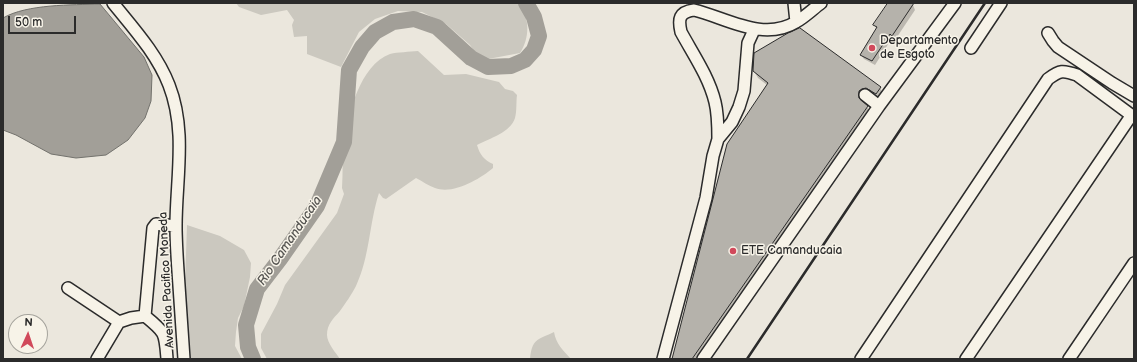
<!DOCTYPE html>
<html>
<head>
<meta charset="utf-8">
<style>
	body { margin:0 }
	#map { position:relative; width:1137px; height:362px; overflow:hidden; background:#ebe7dd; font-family:"Balsamiq Sans",sans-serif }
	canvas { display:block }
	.frame { position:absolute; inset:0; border:4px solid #2b2b2b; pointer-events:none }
	.north { position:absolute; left:8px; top:314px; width:40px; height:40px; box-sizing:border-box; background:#f7f3e8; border:1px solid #a5a39c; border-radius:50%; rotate:3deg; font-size:11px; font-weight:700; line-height:16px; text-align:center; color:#2b2b2b }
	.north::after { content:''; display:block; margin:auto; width:14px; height:18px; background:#d1495b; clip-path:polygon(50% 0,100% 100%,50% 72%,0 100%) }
	.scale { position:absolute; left:8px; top:16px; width:68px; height:18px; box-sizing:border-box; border:2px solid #2b2b2b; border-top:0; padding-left:5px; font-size:12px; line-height:14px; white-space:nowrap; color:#2b2b2b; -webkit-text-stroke:3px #f7f3e8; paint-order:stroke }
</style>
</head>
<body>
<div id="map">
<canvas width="1137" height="362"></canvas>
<div class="frame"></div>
<div class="north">N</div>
<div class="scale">50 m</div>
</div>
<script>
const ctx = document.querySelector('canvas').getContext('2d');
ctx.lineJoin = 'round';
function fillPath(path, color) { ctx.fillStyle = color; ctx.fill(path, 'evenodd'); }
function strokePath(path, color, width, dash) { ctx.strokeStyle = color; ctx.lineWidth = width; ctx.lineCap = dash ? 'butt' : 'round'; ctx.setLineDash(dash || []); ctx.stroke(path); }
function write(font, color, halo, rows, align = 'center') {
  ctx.font = font + ' "Balsamiq Sans",sans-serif'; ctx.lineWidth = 3; ctx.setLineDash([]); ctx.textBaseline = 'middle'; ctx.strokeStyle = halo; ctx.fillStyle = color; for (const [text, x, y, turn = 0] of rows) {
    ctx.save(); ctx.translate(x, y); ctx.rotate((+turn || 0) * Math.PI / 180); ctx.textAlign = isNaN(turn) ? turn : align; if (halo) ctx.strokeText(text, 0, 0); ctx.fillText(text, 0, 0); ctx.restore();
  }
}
fillPath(new Path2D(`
	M236,3H519C530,18 530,38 520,53L488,59L477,55L470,45L446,24L422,12L398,11L375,19L359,32L341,67L307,54V36L294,37L292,25L294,20L287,10L261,15L239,7Z
	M418,51L444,75L466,74L499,82L505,89L513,91L517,95C516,102 517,111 515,118C510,133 490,138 477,145C480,155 484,160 493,164V168C480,179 453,195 435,188C429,186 422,181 416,178L386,199L383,198L379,193C369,224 370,256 356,286C352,294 345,304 340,311C333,319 327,324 327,335C327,343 336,353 340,359H267L261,348V334L277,304L285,285L337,213L344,194L342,188C343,173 342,158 344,143C348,114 360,65 390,54C398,52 409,52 418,51Z
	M187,225L220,236L244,250L251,263L250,277L244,306L238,318L236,332L235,346L242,359H180L182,303L185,284Z
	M554,332C556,344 563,350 571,359H530C532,339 537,340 554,332Z`), '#cbc8bf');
const water = new Path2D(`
	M100,4L144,57L152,75L151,101L145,118L128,140L106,155L76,158L51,154L16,135L3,130V18C27,4 72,5 100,4Z`);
fillPath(water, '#a29f98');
strokePath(water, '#72716c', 1);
fillPath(new Path2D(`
	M890,3H909L913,5L915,10L895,40L892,38L875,65L864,59L861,55L877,29L874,25Z
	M754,71L880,88L884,95L880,101L863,98L862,103L867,107L871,114L699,359H673L767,85L758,78Z`), '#0003');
strokePath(new Path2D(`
	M253,359L248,347L246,325L257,289L280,259L317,206L344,142L349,70L362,47L375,32L393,22L414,19L437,27L471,58L488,67L511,66L525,60L534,50L539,36L534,17L526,3`), '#a29f98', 16);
const building = new Path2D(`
	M888,3H914L892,36L890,34L872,61L860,55L877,27L873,25Z
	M800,28L881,87L876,94L866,88L862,89L859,91V98L868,106L692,359H672L727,144L768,83L753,71L754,53L788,33Z`);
fillPath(building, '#b5b2ab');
strokePath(building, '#2b2b2b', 1);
const minor = new Path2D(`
	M113,3C134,29 157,54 169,85C187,131 176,179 176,226C176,241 177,256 178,271C180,301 182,330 184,359
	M794,3L796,22
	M1048,33L1053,41L1058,47L1112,83L1134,96
	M971,48L1001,3
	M879,106L955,3
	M718,139C718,126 718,114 715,102C709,77 693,54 681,32C678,19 679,12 694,10C727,18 763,42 796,22C805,17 813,9 821,3
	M68,288L119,322
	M145,316C166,333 165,333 167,359
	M97,359L119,322L131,318L145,316L153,228L156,224L176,226
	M663,359L706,198L713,156L718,139L732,122L739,107L744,91L748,43L754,30
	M703,359L879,106L865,95
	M861,359L1048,79C1060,70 1063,70 1077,75L1134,117
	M966,359L1131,116
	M1069,359L1134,263`);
strokePath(minor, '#2b2b2b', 14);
strokePath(minor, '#f7f3e8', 11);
strokePath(new Path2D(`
	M747,359L985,3`), '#2b2b2b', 2.5);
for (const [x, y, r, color] of [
	[872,48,4,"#d1495b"],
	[733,251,4,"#d1495b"]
]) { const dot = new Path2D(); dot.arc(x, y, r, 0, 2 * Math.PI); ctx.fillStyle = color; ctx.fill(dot); strokePath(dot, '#f7f3e8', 1.5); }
write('12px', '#2b2b2b', '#f7f3e8', [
	["Departamento",880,41],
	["de Esgoto",880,55],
	["ETE Camanducaia",741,251]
], 'left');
write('12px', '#2b2b2b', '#f7f3e8', [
	["Avenida Pacifico Moneda",167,280,-93]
]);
write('italic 13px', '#555451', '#f7f3e8', [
	["Rio Camanducaia",290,241,-56]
]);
</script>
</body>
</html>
